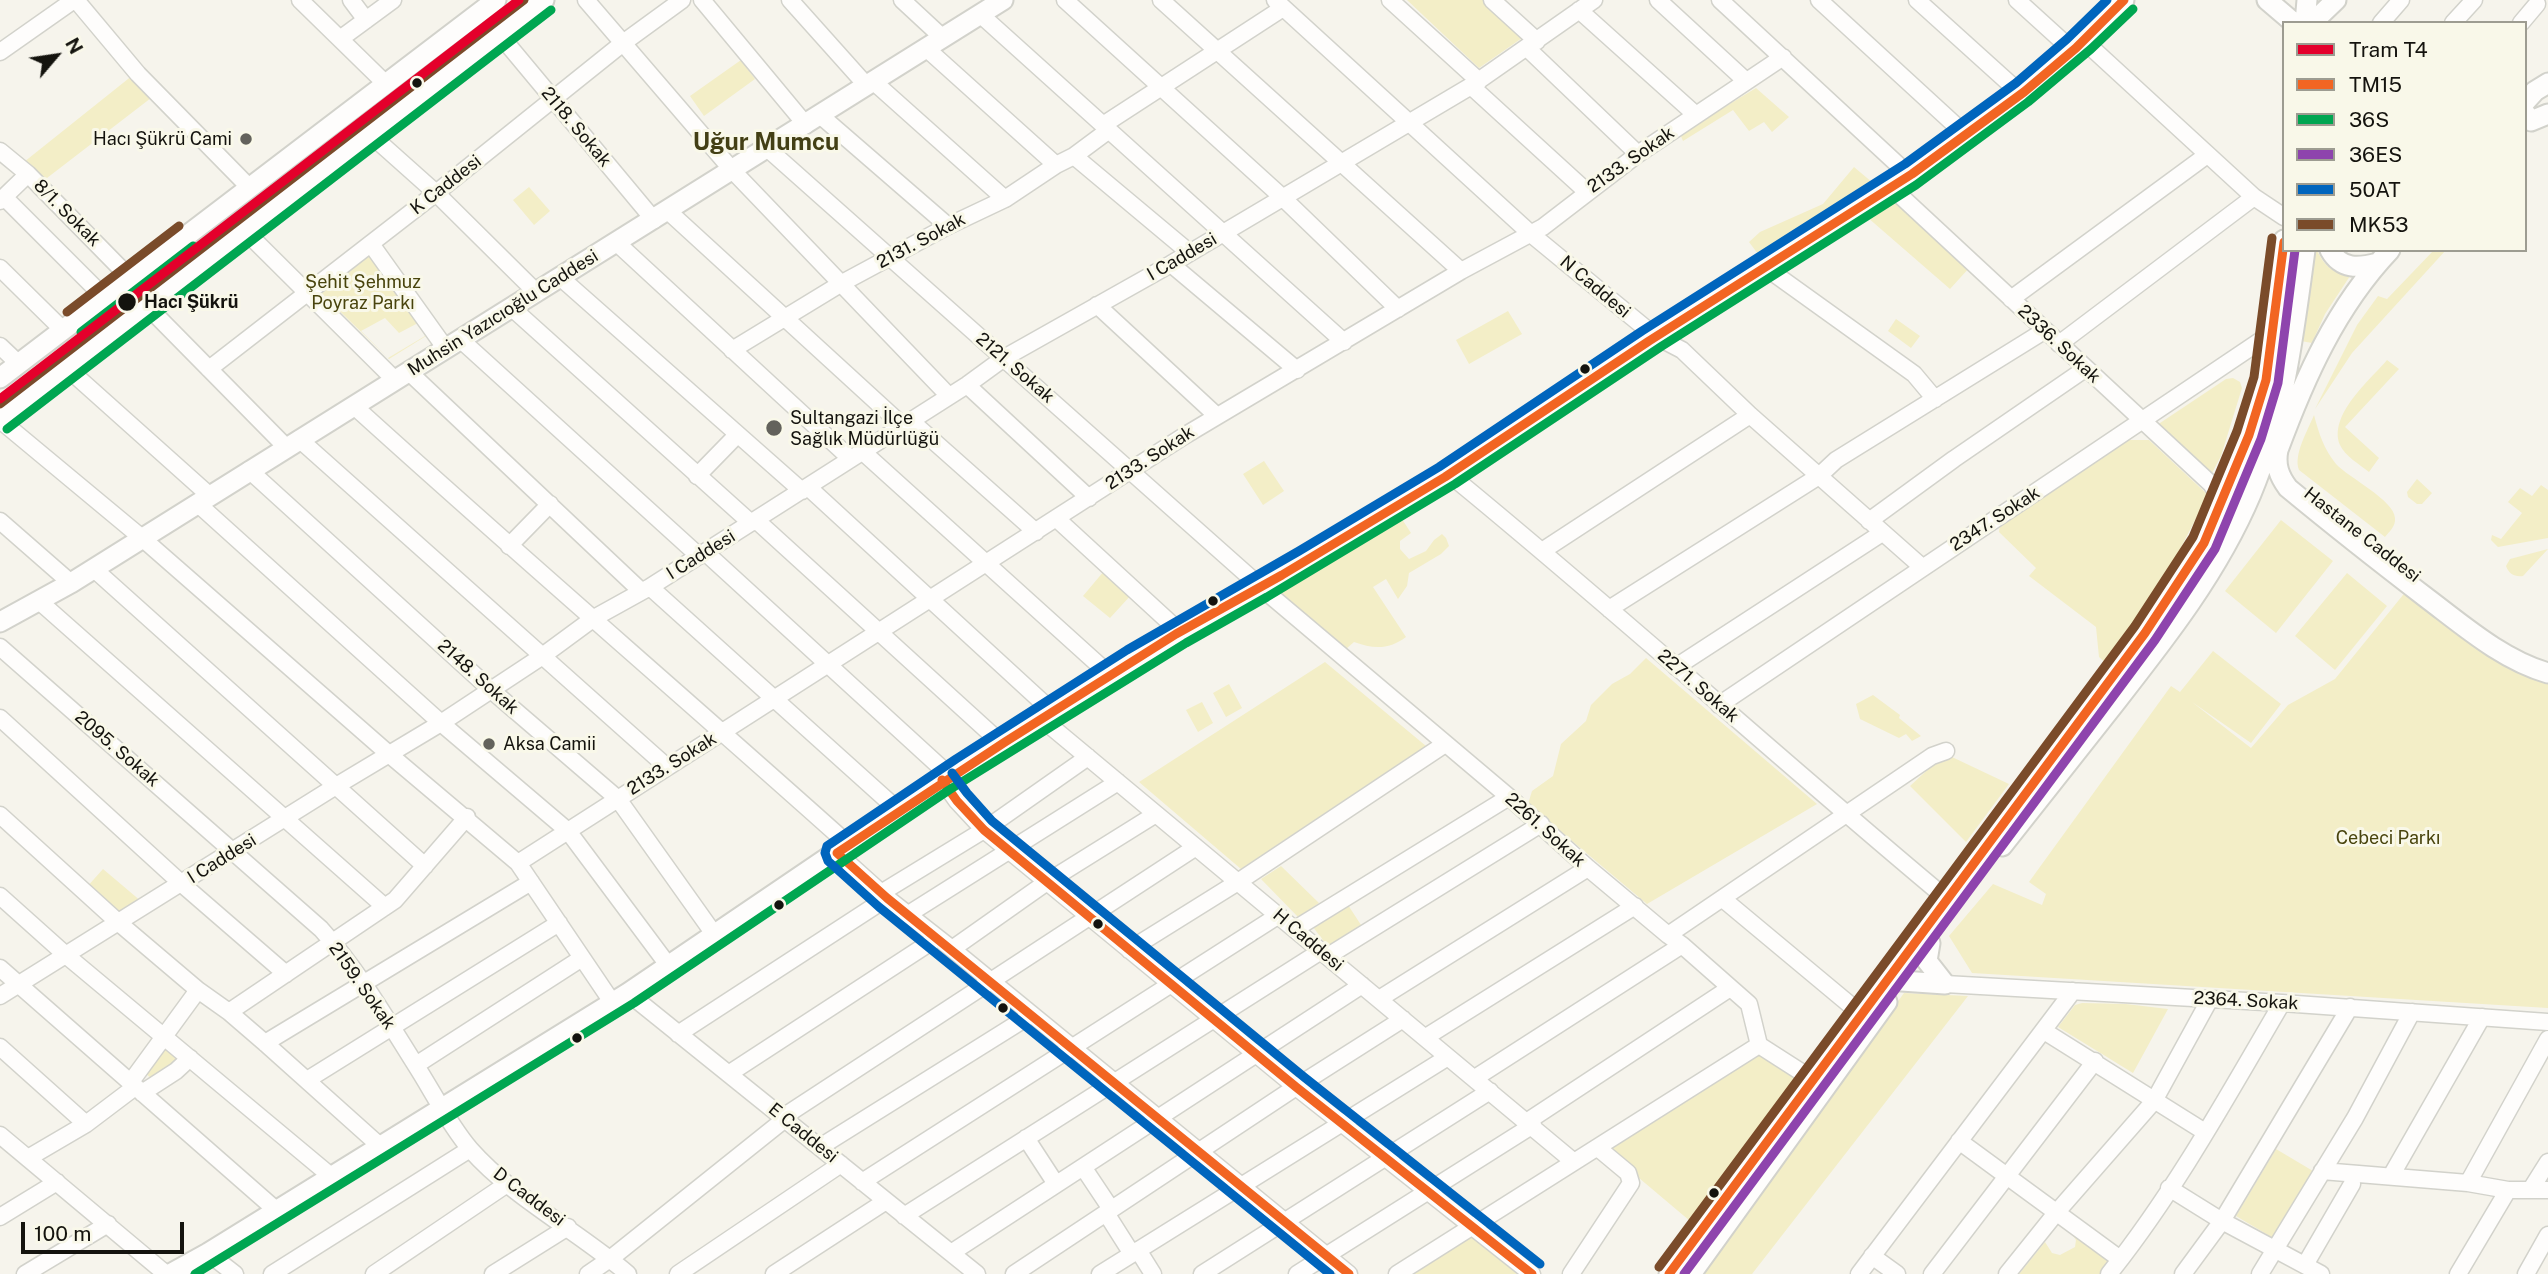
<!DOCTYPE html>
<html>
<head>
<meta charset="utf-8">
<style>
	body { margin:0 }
	#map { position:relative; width:2548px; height:1274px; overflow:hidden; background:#f6f4ec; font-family:"Public Sans",sans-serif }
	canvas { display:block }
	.legend { position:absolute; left:2282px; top:21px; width:245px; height:231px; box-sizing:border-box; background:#f9f8e9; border:2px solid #9d9c91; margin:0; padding:9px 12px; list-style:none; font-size:21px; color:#14130e }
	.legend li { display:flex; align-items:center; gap:14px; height:35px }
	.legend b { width:35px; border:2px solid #9d9c91 }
	.north { position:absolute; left:21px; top:21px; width:70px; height:70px; -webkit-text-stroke:5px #f9f8e9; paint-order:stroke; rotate:61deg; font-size:19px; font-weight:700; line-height:28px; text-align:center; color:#14130e }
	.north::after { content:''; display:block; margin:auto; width:24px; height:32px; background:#14130e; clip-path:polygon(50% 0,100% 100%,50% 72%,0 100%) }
	.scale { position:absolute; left:21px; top:1222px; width:163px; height:32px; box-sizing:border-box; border:4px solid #14130e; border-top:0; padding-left:9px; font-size:21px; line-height:24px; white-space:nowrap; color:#14130e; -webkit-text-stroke:5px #f9f8e9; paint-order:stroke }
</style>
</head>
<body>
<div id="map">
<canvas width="2548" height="1274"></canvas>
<ul class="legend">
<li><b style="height:9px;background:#e4002b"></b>Tram T4</li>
<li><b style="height:9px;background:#f26522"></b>TM15</li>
<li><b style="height:9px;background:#00a651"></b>36S</li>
<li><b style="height:9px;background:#8e44ad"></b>36ES</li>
<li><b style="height:9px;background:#0065bd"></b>50AT</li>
<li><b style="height:9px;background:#7a4b2a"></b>MK53</li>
</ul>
<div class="north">N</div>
<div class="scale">100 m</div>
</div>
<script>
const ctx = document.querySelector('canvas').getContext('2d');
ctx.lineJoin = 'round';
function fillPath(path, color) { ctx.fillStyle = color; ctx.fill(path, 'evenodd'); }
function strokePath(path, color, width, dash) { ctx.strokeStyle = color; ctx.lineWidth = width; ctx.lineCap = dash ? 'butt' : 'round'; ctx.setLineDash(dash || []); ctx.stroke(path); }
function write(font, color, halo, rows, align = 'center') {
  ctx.font = font + ' "Public Sans",sans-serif'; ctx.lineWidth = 6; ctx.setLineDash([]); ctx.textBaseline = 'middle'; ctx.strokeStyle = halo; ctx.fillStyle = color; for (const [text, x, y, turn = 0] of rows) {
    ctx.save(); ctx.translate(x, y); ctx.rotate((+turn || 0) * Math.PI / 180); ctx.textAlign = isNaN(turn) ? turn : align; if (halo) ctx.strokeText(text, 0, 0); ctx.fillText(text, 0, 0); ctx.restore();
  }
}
fillPath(new Path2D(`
	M1407,0H1486L1525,36L1479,68Z
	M741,60L755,79L704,116L690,96Z
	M133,75L151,98L47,178L40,176L24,162Z
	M1756,88L1789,117L1772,132L1764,122L1749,131L1733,110L1683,141L1680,134Z
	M1854,167L1873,183L1758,254L1749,242L1760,232L1823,204Z
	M529,187L550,211L534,225L513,200Z
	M1893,197L1970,267L1950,289L1867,217Z
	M371,249L426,336L389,359L318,290ZM385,318L399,333L418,323L425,336L388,358L361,331Z
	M2314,250H2317C2324,266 2333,273 2350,276L2325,314L2312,343L2301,341Z
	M2434,250H2446L2352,353L2315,409L2357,325L2378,296L2387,299Z
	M1508,311L1522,334L1469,364L1456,340Z
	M1896,319L1920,336L1911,348L1888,331Z
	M2387,360L2399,369L2345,427L2379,458L2369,472C2359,464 2345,456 2340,445C2328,415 2370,380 2387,360Z
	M2233,378L2240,382L2242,388L2221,456L2212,473L2157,425L2226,379Z
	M2314,415C2319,434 2324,449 2336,464C2349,478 2394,500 2395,518C2396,526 2389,532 2385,537L2299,470C2293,455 2308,430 2314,415Z
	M2127,440H2149L2208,495L2175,559L2108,665L2099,657L2096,627L2029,576L2036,568L1999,532L2000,523Z
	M1264,461L1284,491L1263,505L1243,474Z
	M2417,479L2432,493L2422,504H2417L2408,497L2407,492Z
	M2541,485L2548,490V538L2498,547L2491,540L2492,535L2501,539L2522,513L2508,502L2520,488L2532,496Z
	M1400,516L1411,533L1400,541V549L1409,559L1426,551L1434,540L1442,534L1446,538L1449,546L1441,554L1409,573L1407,586L1398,599L1386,579L1373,587L1406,637C1389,650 1373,649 1354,642L1346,649L1277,592Z
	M2281,520L2333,561L2276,633L2225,591Z
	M2548,549L2523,576C2514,577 2509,574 2506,566L2510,559Z
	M1104,571L1132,594L1110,618L1083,596Z
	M2347,573L2387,606L2335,670L2295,636Z
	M2407,590L2516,670L2548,683V1008L1972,973L1949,936L1993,884L2042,905L2046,894L2029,882L2171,686L2180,692L2213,651L2281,704L2251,743L2192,702L2251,748L2288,705L2335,679Z
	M1646,658L1817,804L1647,904L1528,804L1532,791L1553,776L1561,744L1586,721L1591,705L1612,684L1630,674Z
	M1325,662L1426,746L1241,869L1139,782Z
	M1229,684L1242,708L1226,717L1213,693Z
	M1873,695L1900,715L1899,718L1921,736L1912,741L1906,734L1899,738L1860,719L1856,704Z
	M1202,702L1213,723L1198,732L1186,710Z
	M1952,757L2009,784L1966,842L1910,786L1938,760Z
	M1281,866L1319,903L1298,917L1261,879Z
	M103,869L142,902L121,915L86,888Z
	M1348,905L1363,928L1328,947L1313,927Z
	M1904,993L1968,996L1752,1274H1700Z
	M2082,1003L2126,1004L2168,1009L2133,1073L2058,1027L2075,1005Z
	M167,1048L181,1058L153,1080L145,1073Z
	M1760,1053L1796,1080L1690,1221L1639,1178L1611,1147Z
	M2276,1149L2313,1171L2273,1238L2236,1216Z
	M2068,1228L2107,1259L2109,1264L2101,1274H2019L2045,1242L2052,1253L2060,1255L2075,1247L2076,1240Z
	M1471,1237L1520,1274H1410Z`), '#f3eec7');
const minor = new Path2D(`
	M76,0L138,74L250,188
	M300,0L386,84
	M351,0L366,20
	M586,0L733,171L949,396
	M702,0L806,125
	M790,0L867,86
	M902,0L943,38
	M1065,0L1282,197L1398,309
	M1161,0L1461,271
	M1275,0L1531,234L1655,336L1682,350L1750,415L1922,567
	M1390,0L1479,81
	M1492,0L1537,41
	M1658,0L1746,81
	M1720,0L1909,175
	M1819,0L1966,135
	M1917,0L2020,93
	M2017,0L2072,50
	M1579,10L1696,115
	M981,15L1344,342
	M2381,23L2401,0
	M2453,23L2474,0
	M2521,23L2537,4
	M499,34L654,220
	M340,39L393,0
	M2083,40L2254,197L2284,217
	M1527,48L1638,154
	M927,49L1056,165
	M0,52L74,0
	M874,82L1005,199
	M1471,86L1586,191
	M821,116L948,226
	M1103,125L1283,8
	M371,135L436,193L537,293
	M768,149L1271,596L1509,797L1588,868L1668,935L1682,945L1749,1004L1759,1045L1812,1079
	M0,151L28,174L130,278
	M1074,156L1190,253
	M1891,187L2211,484L2220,497L2221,504
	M5,198L105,298
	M0,201L28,174
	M668,211L903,426
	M245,231L395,380
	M617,243L851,459
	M371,244L446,349
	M1171,264L1297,370
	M1765,267L1914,374L1935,399
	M0,268L63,330
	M561,278L802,491
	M2011,299L2207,155
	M1097,305L1217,416
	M147,306L286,447
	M512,308L751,523
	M461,340L699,556
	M2059,344L2254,197
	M0,346L19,364
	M732,350L842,283L948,226L1005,199L1056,165L1074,156L1109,130
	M67,368L209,495
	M209,369L436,193L623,43L682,0
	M409,372L641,591
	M967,385L1089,498
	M354,406C517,554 685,698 849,845
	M0,420L142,538L390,755L518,863L612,1002
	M911,421L1036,532
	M299,439L667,767
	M863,452L1111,676
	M249,470L490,689L618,799L714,934
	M1449,474C1618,612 1779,759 1947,899
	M697,476L737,435
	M808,487L1053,712
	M197,503L441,723L568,831L668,965
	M1057,519L1180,632
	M756,520L1002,744
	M0,521L71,583
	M1869,521L1954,459L2085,369
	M509,546L550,504
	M1542,551L1750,415
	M705,552L950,776
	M94,569L425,866
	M650,587L899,811
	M39,601L385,907
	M1609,609L1819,476L1836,460L2044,331
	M0,647L321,929C358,970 386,1018 415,1064C433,1092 448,1123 470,1149C513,1198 578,1231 628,1274
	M1676,667L1882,533
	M1719,705L2272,333
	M0,718L182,884L286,974
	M1042,719L1574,1162
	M942,780L957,801L984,830L1296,1087L1532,1274
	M0,815L119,923L198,990L229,1012L265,1043L380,1146
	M837,853L887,898L952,949L1349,1274
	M518,863L1184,436L1461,271L1543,227L1638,154L1783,57
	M881,893L984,830L1088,757
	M0,896L67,956L332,1177
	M1723,899L1861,1014
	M907,915L1118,782
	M1295,929L1509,797
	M1668,935L1932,756L1946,751
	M952,949L1047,882L1156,814
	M1129,950L1238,882L1445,744
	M1328,956L1541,824
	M0,968L276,1210
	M1945,984L2282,1003L2548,1022
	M628,993L977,1274
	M0,996L336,786L441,723L541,657L594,618L650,587L967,385L1004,358L1171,264L1471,86L1594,0
	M1379,999L1588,868
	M229,1012L395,900L467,817
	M2044,1031L2205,1132
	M678,1034L887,898
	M1426,1037L1635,906
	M265,1043L531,882
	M0,1047L86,1124
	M416,1065L582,958
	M730,1073L937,938
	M1475,1078L1682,945
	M307,1080L559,923
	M130,1083L198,990
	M142,1093L176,1071L190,1058
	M783,1117L1196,847
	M1528,1121L1730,988
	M0,1135L166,1274
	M1026,1138L1056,1184
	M1959,1141L2120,1259
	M820,1147L1031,1015
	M28,1158L86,1124L135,1087
	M1083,1167L1111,1209
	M2322,1171L2468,1183L2508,1190H2548
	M2391,1176L2482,1017
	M862,1182L1279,915
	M2468,1183L2548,1039
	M2169,1188L2222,1221L2321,1274
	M2531,1189L2548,1162
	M1106,1213L1132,1254
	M904,1216L1321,951
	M0,1217L57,1182
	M1138,1250L1153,1274
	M208,1253L235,1274
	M951,1253L1362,985
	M1872,1256L1897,1274
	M2305,1265L2352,1184
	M25,1274L108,1224
	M272,1274L470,1149
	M374,1274L507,1184
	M493,1274L568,1227
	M588,1274L610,1259L785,1119
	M678,1274L841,1164
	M774,1274L886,1201
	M1014,1274L1296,1087L1403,1019
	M1100,1274L1448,1057
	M1202,1274L1490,1091
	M1297,1274L1533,1125
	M1397,1274L1759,1045
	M1571,1274L1631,1183L1628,1173L1598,1148
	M1859,1274L2073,991
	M1932,1274L2095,1061
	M2007,1274L2056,1213L2154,1101L2210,999
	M2109,1274C2176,1190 2228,1095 2282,1003
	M2183,1274L2222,1221L2350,1007
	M2260,1274L2355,1118L2412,1012
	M2458,1274L2508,1190
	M2526,1274L2548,1235`);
const major = new Path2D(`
	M2267,0L2294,23
	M2305,23L2307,0
	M2312,23L2336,0
	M2525,102L2535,91L2548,83
	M2525,113L2531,121L2548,114
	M2330,250C2341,270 2359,268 2378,263
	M2390,250C2336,307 2305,377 2278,450C2275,465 2279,476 2288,488C2334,526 2381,563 2428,599C2465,627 2503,660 2548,673
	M0,378L496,0
	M0,419L544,0
	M0,622L71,583L1003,0
	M2002,846C2040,798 2077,751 2115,703C2166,638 2218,572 2251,494C2284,416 2294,333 2305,250
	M1930,943L1927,961L1945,984
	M1887,980L1945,984
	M170,1274L208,1253L628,993L942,780L1180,632L1261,587L1449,474L1655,336L1909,175L1966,135L2020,93L2083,40L2124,0
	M1669,1274L2026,791L2145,633L2204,543L2249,435L2266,380L2284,240
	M1691,1274L1887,1002`);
strokePath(minor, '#d2d2cb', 19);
strokePath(major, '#d2d2cb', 23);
strokePath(minor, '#fefdfc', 16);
strokePath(major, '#fefdfc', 19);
strokePath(new Path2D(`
	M942,780L957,801L984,830L1296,1087L1532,1274
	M1349,1274L887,898L837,853L1005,742L1176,634L1282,575L1445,477L1649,341L1912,174L2024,92L2076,48L2124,0
	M1669,1274L2145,633L2204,543L2249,435L2266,380L2284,242`), '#f26522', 9);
strokePath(new Path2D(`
	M81,332L193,246
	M7,429L551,10
	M195,1274L634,1003L949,790L1186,643L1267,597L1455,484L1662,346L1916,185L2028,102L2091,49L2133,9`), '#00a651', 9);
strokePath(new Path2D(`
	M1684,1274L2155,640L2215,549L2261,439L2278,383L2295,250`), '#8e44ad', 9);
strokePath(new Path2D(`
	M952,773L967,793L992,821L1304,1077L1540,1264
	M1330,1274L879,907L828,861L825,853L827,846L956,759L1127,650L1299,551L1439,467L1642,331L1905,164L2016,83L2067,39L2107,0`), '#0065bd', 9);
strokePath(new Path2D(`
	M67,312L179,226
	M0,404L524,0
	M1659,1267L2135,626L2193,537L2237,431L2254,377L2272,238`), '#7a4b2a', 9);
strokePath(new Path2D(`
	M0,399L519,0`), '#e4002b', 9);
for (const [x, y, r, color] of [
	[417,83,6,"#14130e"],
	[246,139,7,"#63625c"],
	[127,302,10,"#14130e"],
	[1585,369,6,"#14130e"],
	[774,428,9,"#63625c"],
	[1213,601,6,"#14130e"],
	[489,744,7,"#63625c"],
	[779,905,6,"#14130e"],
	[1098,924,6,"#14130e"],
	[1003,1008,6,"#14130e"],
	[577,1038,6,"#14130e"],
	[1714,1193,6,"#14130e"]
]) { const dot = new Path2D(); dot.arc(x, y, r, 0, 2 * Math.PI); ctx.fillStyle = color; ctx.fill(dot); strokePath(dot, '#f9f8e9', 2.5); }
write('18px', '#14130e', '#f9f8e9', [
	["2118. Sokak",576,127,50],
	["2133. Sokak",1631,160,-35],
	["K Caddesi",446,185,-38],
	["8/1. Sokak",67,213,45],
	["2131. Sokak",921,241,-28],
	["I Caddesi",1182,257,-30],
	["N Caddesi",1595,287,40],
	["Muhsin Yazıcıoğlu Caddesi",503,313,-32],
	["2336. Sokak",2059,344,43],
	["2121. Sokak",1015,368,41],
	["2133. Sokak",1150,458,-33],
	["2347. Sokak",1995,519,-33],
	["Hastane Caddesi",2362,535,38],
	["I Caddesi",701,555,-32],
	["2148. Sokak",478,677,42],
	["2271. Sokak",1698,686,41],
	["2095. Sokak",117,749,41],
	["2133. Sokak",672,764,-32],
	["2261. Sokak",1545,830,42],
	["I Caddesi",222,859,-32],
	["H Caddesi",1308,940,40],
	["2159. Sokak",362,986,55],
	["2364. Sokak",2246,1001,3],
	["E Caddesi",803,1133,39],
	["D Caddesi",529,1197,37]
]);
write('18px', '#14130e', '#f9f8e9', [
	["Hacı Şükrü Cami",232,139,"right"],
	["Sultangazi İlçe",790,418],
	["Sağlık Müdürlüğü",790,439],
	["Aksa Camii",503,744]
], 'left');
write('18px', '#49440d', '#f9f8e9', [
	["Şehit Şehmuz",363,282],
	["Poyraz Parkı",363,303],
	["Cebeci Parkı",2388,838]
]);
write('bold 18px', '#14130e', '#f9f8e9', [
	["Hacı Şükrü",144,302]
], 'left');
write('bold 24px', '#433f15', '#f9f8e9', [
	["Uğur Mumcu",766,143]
]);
</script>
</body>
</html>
